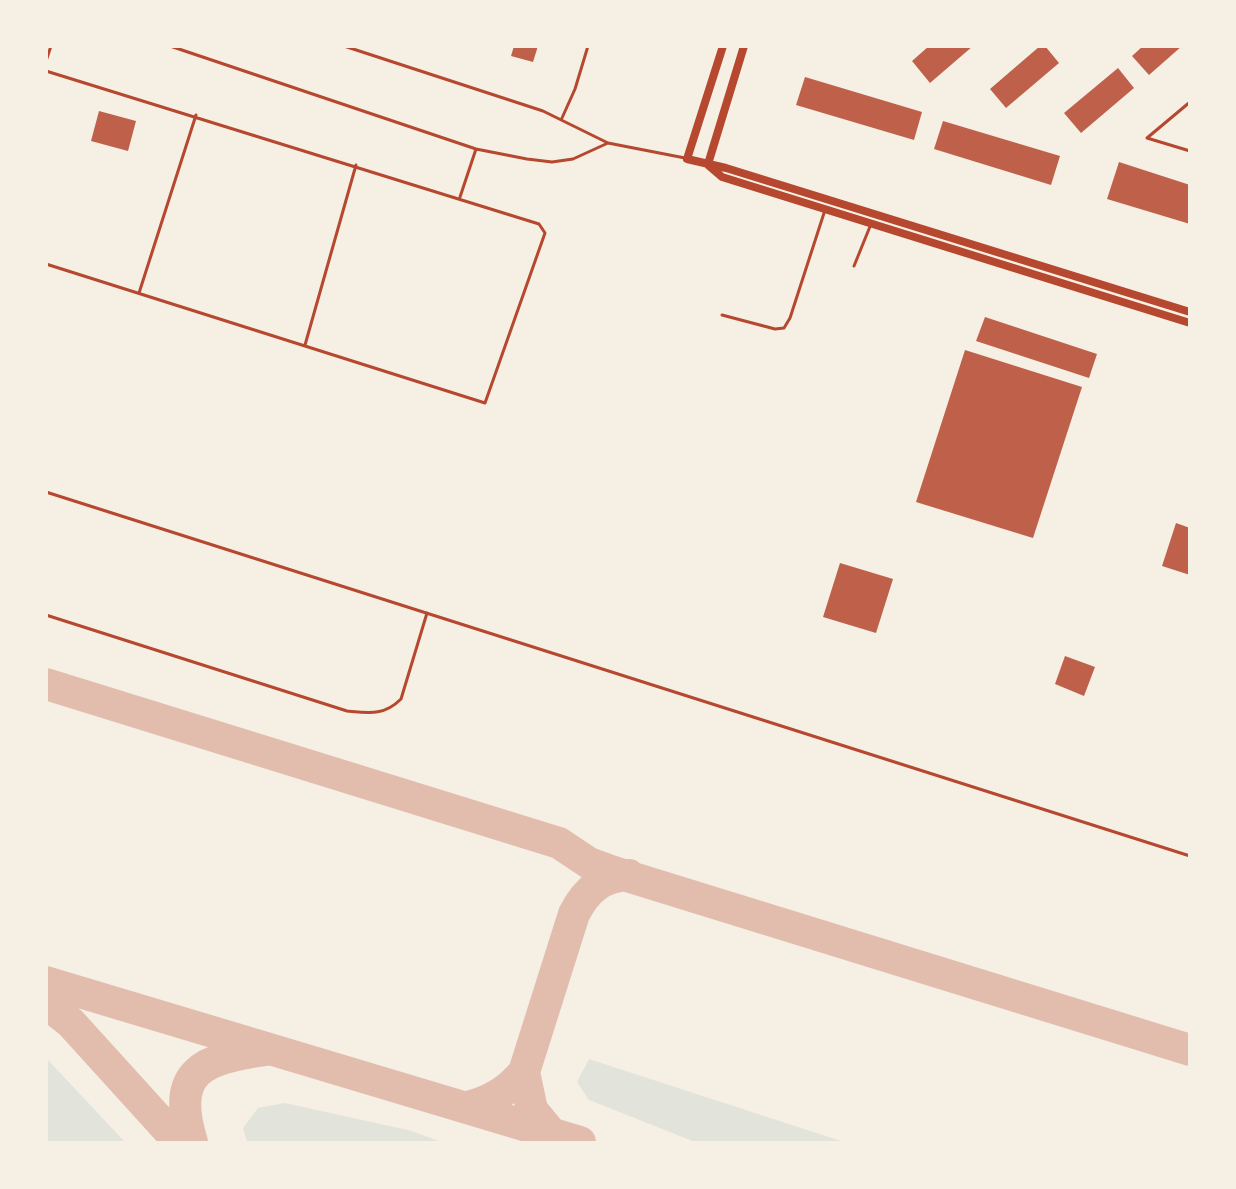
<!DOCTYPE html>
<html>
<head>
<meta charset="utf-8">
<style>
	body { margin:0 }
	#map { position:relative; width:1236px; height:1189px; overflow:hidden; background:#f6efe4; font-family:"Sofia Sans Condensed",sans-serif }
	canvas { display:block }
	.frame { position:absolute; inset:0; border:48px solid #f6efe4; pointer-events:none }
</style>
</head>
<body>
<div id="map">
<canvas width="1236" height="1189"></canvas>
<div class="frame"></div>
</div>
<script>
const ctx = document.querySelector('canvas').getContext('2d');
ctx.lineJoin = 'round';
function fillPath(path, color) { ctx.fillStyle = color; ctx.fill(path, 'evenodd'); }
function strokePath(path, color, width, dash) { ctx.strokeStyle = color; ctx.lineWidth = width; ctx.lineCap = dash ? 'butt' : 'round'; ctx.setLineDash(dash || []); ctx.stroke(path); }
fillPath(new Path2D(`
	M46,1059H47L125,1142H47Z
	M589,1059L844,1142H695L589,1100L577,1082Z
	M285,1103L408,1130L442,1142H247L243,1128L258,1108Z`), '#e2e4dc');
strokePath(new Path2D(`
	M46,684L559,843L589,863L614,872L1190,1050
	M46,982L580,1142
	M46,1003L71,1023L179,1142
	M524,1072L574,914C586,890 602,876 629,875
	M468,1107C491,1101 508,1091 524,1072L532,1110L551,1133
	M192,1142C170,1071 202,1059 266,1050`), '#e2bdae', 32);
fillPath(new Path2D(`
	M514,46H538L533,62L511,56Z
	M929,46H973L930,83L912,61Z
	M1040,46H1045L1059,63L1006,108L990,89Z
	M1143,46H1182L1149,75L1132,56Z
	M1118,68L1134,88L1081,133L1064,113Z
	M805,77L922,112L914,140L796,105Z
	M99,111L136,121L128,151L91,141Z
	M943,121L1060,156L1051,185L934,149Z
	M1119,162L1190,185V224L1107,199Z
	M985,317L1097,354L1089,378L976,341Z
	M965,350L1082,387L1033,538L916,502Z
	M1176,523L1190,528V575L1162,566Z
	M840,563L893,579L876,633L823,617Z
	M1065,656L1095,667L1084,696L1055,684Z`), '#bf614a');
strokePath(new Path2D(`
	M170,46L476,149L527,159L552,162L573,159L608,143L685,158
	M344,46L543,111L608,143
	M46,61L51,46
	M46,71L539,224L545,233L485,403L46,264
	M1190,102L1147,138L1190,151
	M562,118L575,89L588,46
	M460,197L476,149
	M854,266L871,224
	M139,293L196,115
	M722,315L775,329L784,328L790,318L825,210
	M305,345L356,165
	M46,492L1190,856
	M46,615L347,711C369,713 384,716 401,699L427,613`), '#b5482f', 3);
strokePath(new Path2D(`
	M723,46L687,159L726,168L1190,312
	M708,164L744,46
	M708,165L722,177L1190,323`), '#b5482f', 8);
</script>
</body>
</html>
